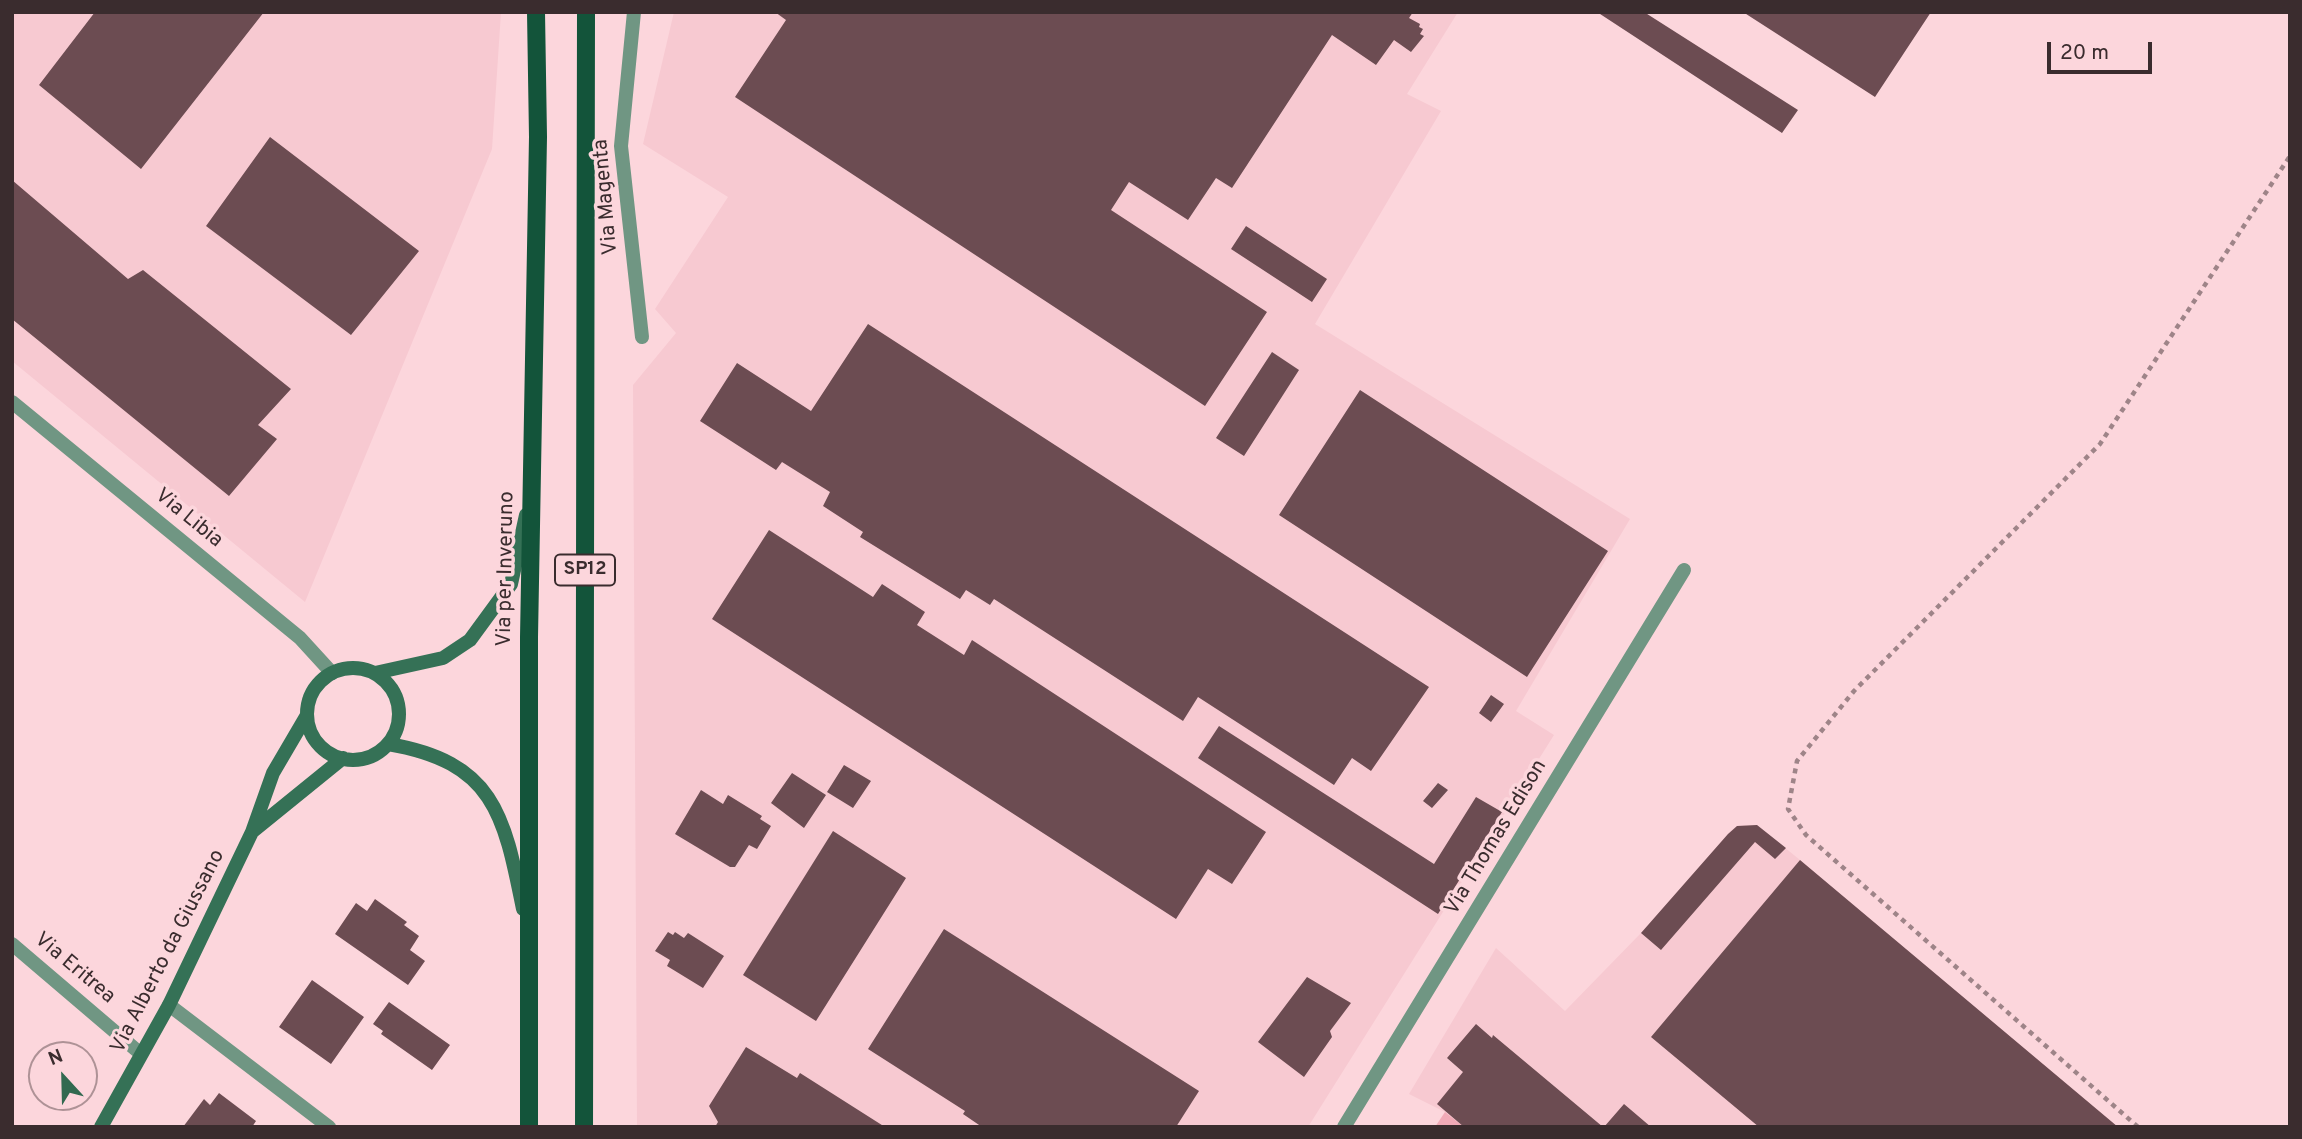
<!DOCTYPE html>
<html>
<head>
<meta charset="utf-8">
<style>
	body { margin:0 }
	#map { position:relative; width:2302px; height:1139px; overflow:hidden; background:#fcd6dc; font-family:Overpass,sans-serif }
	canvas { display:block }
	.frame { position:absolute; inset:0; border:14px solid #3a2c2e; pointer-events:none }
	.north { position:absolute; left:28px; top:1041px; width:70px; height:70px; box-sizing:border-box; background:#fcd6dc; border:2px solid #ae9296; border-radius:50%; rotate:338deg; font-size:19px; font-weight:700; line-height:28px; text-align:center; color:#3a2c2e }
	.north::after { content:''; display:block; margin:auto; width:24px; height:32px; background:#326950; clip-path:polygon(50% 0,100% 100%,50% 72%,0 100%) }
	.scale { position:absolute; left:2047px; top:42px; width:105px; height:32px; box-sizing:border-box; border:4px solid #3a2c2e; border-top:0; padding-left:9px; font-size:21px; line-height:24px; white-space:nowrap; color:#3a2c2e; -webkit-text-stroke:5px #fcd6dc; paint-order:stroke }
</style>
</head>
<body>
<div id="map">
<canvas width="2302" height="1139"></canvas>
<div class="frame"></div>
<div class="north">N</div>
<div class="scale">20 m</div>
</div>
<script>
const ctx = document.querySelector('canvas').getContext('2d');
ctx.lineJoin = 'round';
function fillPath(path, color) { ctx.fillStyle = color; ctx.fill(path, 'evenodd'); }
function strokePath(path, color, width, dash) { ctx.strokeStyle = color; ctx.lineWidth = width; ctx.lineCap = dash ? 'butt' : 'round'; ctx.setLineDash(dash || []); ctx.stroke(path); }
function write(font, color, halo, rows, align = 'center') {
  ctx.font = font + ' Overpass,sans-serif'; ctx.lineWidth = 7; ctx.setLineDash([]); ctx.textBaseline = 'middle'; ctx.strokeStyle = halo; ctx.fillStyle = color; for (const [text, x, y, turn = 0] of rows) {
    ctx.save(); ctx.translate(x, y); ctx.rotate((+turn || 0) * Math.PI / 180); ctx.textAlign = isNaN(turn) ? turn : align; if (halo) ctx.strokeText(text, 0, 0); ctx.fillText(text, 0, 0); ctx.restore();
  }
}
fillPath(new Path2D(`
	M12,12H501L492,149L305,602L12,361Z
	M674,12H1458L1407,94L1441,111L1315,324L1630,519L1516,711L1554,735L1308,1127H637L633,385L676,333L655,309L728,197L643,144Z
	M1757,825L1800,860L2118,1127H1464L1445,1112L1409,1094L1496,948L1565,1011L1641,933L1728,834L1737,826Z`), '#f7c9d1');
fillPath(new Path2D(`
	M1445,1112L1464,1127H1435Z`), '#f1aab7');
fillPath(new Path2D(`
	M95,12H264L141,169L39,85Z
	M775,12H1413L1409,18L1420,24L1419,27L1423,29L1420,34L1424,36L1411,52L1394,40L1376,65L1332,35L1232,188L1216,178L1188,220L1129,182L1111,210L1267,312L1205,406L735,97L786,20Z
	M1597,12H1644L1798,110L1782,133Z
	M1743,12H1931L1875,97Z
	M270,137L419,251L351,335L206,226Z
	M12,180L128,279L143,270L291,389L258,425L277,439L229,496L12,319Z
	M1246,226L1327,279L1312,302L1231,249Z
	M868,324L1429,687L1371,771L1352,758L1334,785L1198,697L1183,721L1180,719L994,599L990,605L966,590L960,599L860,537L863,532L823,506L830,492L782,462L776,470L700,421L737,363L811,411Z
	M1272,352L1299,370L1244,456L1216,438Z
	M1360,390L1608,551L1527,677L1279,515Z
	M769,530L873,597L882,584L925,612L917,625L964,655L972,640L1266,832L1232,884L1208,869L1176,919L712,619Z
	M1491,695L1504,704L1491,722L1479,713Z
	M1219,726L1434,864L1476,797L1502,812L1438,914L1198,758Z
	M844,765L871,781L853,808L827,792Z
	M792,773L826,795L804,828L771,803Z
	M1438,783L1448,790L1432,808L1423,801Z
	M701,790L723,804L728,795L762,816L760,819L771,826L757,849L749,845L735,867H730L675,834Z
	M1757,825L1786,848L1775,859L1755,842L1661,950L1641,933L1728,834L1737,826Z
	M833,831L906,878L816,1021L743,975Z
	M1800,860L2118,1127H1759L1651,1037Z
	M375,899L407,922L404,925L419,936L410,950L425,961L408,985L335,934L356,903L367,911Z
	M944,929L1199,1091L1176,1127H982L963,1114L965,1111L868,1049Z
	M668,932L673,935L675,932L684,938L688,933L724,956L703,988L667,966L670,960L655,951Z
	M1307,977L1351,1003L1330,1031L1332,1037L1304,1077L1258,1042Z
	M312,980L364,1017L331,1064L279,1027Z
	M389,1002L450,1045L432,1070L381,1034L383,1031L373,1024Z
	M1476,1024L1492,1038L1493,1035L1603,1127H1464L1437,1104L1463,1072L1447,1058Z
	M746,1047L797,1078L800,1073L885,1127H715L718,1122L709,1106Z
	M219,1093L256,1121L252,1127H183L204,1099L210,1105Z
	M1624,1104L1651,1127H1604Z`), '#6c4c52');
strokePath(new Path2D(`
	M2138,1127L1806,835L1788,809L1797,761L1854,691L2100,444L2290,156`), '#9e8488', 4.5, [5, 5]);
strokePath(new Path2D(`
	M634,12L621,146L642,337`), '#709683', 14);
strokePath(new Path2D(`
	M12,402L300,638L332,673
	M12,944L141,1054
	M169,1005L329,1127
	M1344,1127L1684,570`), '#709683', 14);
strokePath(new Path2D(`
	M307 714a46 46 0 1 1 92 0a46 46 0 1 1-92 0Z
	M375,673L443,658L470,640L511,584L526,515
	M388,744C494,762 504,814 523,909
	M253,831L343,758
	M101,1127L169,1005L252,832L273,773L307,715`), '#357156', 14);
strokePath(new Path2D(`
	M529,1127V637L538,137L536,12
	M584,1127L586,12`), '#13543a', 18);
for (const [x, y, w] of [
	[585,570,60]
]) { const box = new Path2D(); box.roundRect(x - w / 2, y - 15.5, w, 31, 5); ctx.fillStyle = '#fcd6dc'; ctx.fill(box); strokePath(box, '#3a2c2e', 2); }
write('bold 19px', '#3a2c2e', null, [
	["SP12",585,570]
]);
write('21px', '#3a2c2e', '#fcd6dc', [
	["Via Magenta",607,197,-95],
	["Via Libia",188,519,39],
	["Via per Inveruno",507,569,-89],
	["Via Thomas Edison",1497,838,-59],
	["Via Alberto da Giussano",169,952,-63],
	["Via Eritrea",74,969,40]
]);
</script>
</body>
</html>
